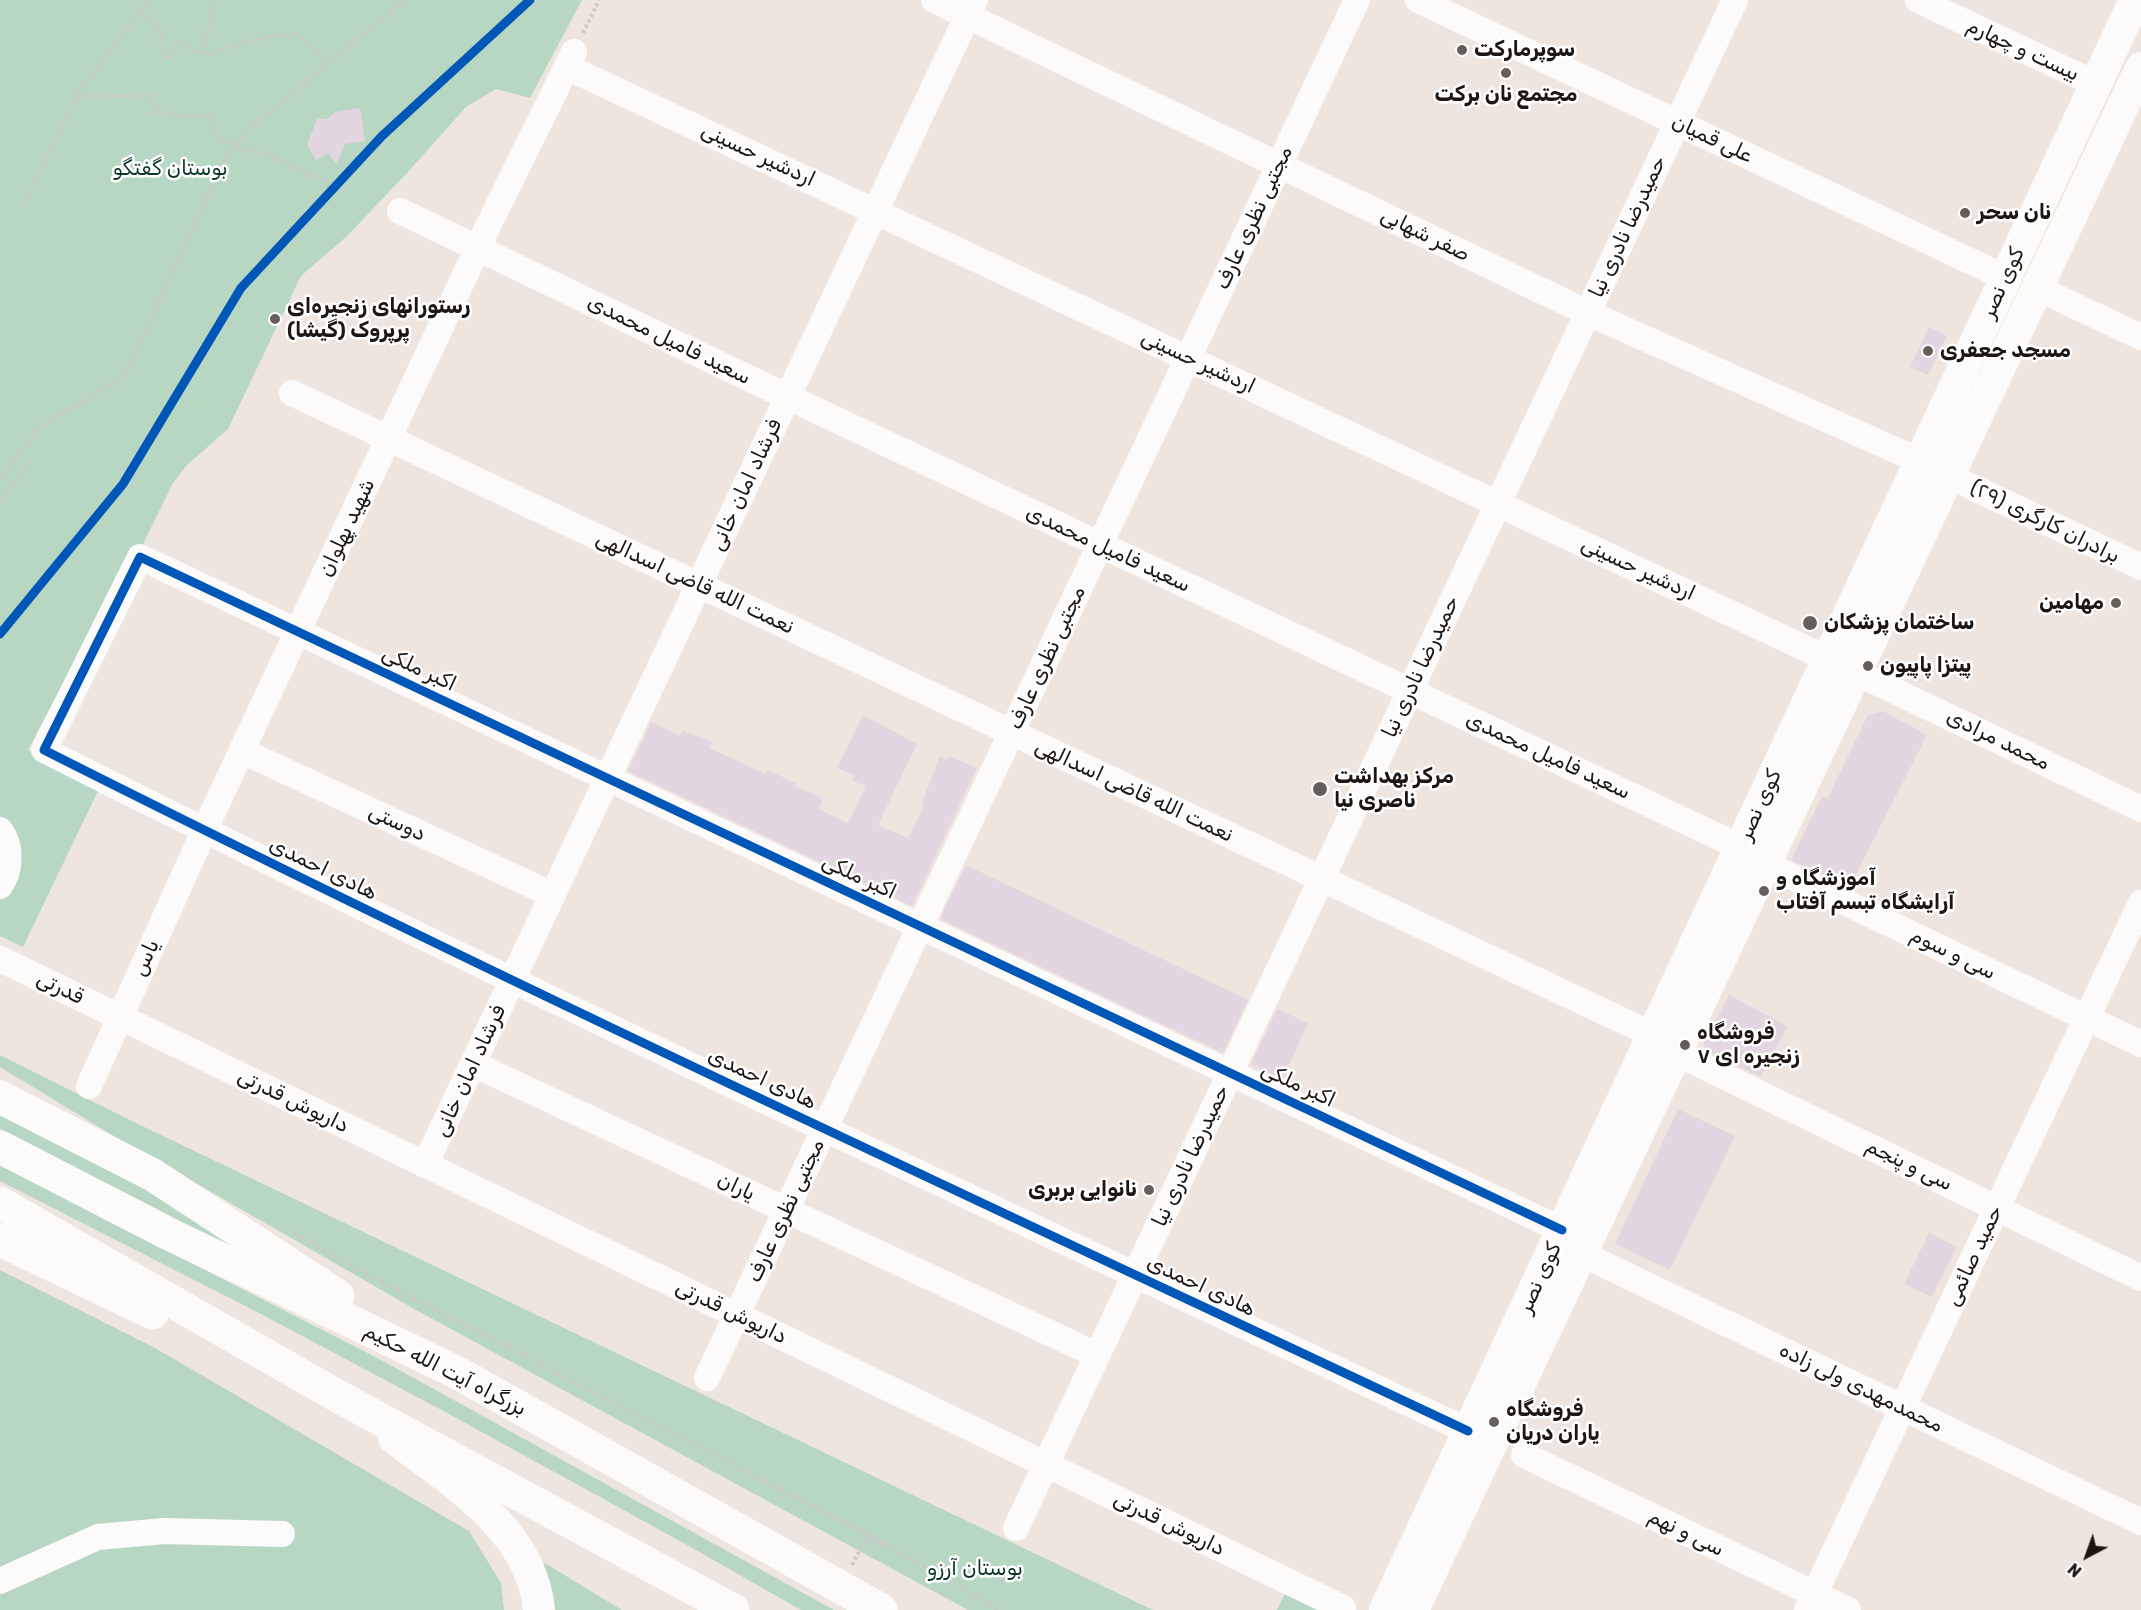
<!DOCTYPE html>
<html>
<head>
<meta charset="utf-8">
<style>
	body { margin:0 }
	#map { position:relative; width:2141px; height:1610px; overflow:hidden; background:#eee6de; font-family:Rubik,sans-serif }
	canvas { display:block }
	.north { position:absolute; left:2057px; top:1526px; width:60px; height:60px; -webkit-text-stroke:4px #fff; paint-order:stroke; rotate:221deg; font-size:16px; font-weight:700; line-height:24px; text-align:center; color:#1c1712 }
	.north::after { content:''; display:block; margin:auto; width:21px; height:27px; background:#1c1712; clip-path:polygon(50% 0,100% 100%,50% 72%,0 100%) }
</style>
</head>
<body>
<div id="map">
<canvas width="2141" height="1610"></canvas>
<div class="north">N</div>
</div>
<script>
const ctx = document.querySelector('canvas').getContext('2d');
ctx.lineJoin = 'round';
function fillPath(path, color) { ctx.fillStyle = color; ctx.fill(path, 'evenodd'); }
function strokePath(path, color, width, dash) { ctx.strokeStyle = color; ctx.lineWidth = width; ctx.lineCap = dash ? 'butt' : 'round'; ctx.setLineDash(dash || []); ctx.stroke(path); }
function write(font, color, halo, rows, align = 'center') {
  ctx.font = font + ' Rubik,"Noto Sans Arabic",sans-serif'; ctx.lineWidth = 5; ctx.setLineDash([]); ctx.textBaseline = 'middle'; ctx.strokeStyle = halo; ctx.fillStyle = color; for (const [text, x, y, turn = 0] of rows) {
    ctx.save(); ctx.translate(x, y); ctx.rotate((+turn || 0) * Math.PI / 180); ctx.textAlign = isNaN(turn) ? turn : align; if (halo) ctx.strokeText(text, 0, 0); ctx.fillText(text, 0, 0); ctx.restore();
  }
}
fillPath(new Path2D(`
	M0,0H582L530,98L496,89L466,107L408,172L347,236L301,276L228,429L187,465L173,483L143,544L72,666L28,750L99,789L23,947L0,936Z
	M0,1055L138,1124L1153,1610H968L416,1310L107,1132L0,1067Z
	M0,1108L144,1182L349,1311L188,1226L0,1129Z
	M0,1165L383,1361L834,1610H801L689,1546L449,1414L257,1312L0,1181Z
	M0,1270L155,1348L469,1531L501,1583L504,1610H0Z
	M543,1562L622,1610H552Z
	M1287,1589L1331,1610H1277Z`), '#b8d7c3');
fillPath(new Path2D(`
	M360,108L365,141L345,144L336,164L328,153L316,160L307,145L317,119H327L335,112Z
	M1929,327L1947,336L1928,375L1910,367Z
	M1883,711L1927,735L1849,888L1791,860L1822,796L1827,799L1868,715Z
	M863,715L917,744L878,825L908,838L924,806L921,805L940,756L947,760L949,756L977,768L912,906L628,771L651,722L680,736L682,730L712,742L709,748L766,774L767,770L796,783L795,786L823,798L819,809L848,823L866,786L852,781L854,775L837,768Z
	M966,865L1248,1000L1223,1053L942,920L941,916Z
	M1729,995L1788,1026L1761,1077L1705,1050L1704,1042Z
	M1277,1009L1308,1023L1282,1081L1251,1064Z
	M1678,1109L1735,1136L1670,1270L1615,1244Z
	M1929,1233L1957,1247L1932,1297L1904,1284Z`), '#e3d6e0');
strokePath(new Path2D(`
	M141,12L162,30L160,48L167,59L179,42L203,55L215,0
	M583,33L599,0
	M204,55L269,36L298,34L330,63
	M77,96H150L156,112L186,116L213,115L214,132L233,146L259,152L334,185
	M23,206L77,96L149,0
	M0,481L38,428L125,376L228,152L246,132L405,0
	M0,501L33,459
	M292,1232L344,1262L858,1529L1000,1610
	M852,1565L866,1539L888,1547`), '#cbc9c6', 4, [3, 3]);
strokePath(new Path2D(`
	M934,0L1588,313L1920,461
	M1418,0L2006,278
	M1918,0L2096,84
	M567,67L1828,659L2141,809
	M400,211L788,397L1740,847L1765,864L2141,1044
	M494,214L574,52
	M2037,288L2141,337
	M292,393L1653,1035
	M1949,476L2141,567
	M242,751L553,895
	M0,830C12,846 11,870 0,886
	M0,959L1343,1608
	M1676,1053L2141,1278
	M473,1064L1097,1355
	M89,1086L204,831L489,224
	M425,1165L975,0
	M1582,1254L2141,1522
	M707,1378L1357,0
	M1468,1431C992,1207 514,987 44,750L140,557L1562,1230
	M1524,1455L1848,1610
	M1016,1528L1735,0
	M0,1581L98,1537L164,1531L282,1534
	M1807,1610L2141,903`), '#fcfbfa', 26);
strokePath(new Path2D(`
	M394,1438C452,1482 532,1530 539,1610
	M1385,1610L2135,0
	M1413,1610L2141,68`), '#fcfbfa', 32);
strokePath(new Path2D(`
	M0,1097L153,1175L338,1296
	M0,1147L169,1234L456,1372L881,1610
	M0,1203L341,1398L733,1610
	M0,1240L152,1313`), '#fcfbfa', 33);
strokePath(new Path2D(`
	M0,634L123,484L241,288L382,136L530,0
	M1468,1431C992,1207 514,987 44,750L140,557L1562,1230`), '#0057b8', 9);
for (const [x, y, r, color] of [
	[1462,50,6,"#665f59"],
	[1506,73,6,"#665f59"],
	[1965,213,6,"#665f59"],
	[275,319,6,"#665f59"],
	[1928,351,6,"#665f59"],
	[2116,603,6,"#665f59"],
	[1810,623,8,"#665f59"],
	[1868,666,6,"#665f59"],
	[1320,789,8,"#665f59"],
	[1764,891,6,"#665f59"],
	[1685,1045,6,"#665f59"],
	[1149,1190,6,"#665f59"],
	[1494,1422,6,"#665f59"]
]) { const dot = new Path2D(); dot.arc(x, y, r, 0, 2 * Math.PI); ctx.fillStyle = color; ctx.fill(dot); strokePath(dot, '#fff', 2); }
write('bold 21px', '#1c1712', '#fff', [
	["سوپرمارکت",1474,50],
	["مجتمع نان برکت",1506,95,"center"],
	["نان سحر",1977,213],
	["رستورانهای زنجیره‌ای",287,307],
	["پرپروک (گیشا)",287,331],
	["مسجد جعفری",1940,351],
	["مهامین",2104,603,"right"],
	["ساختمان پزشکان",1824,623],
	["پیتزا پاپیون",1880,666],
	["مرکز بهداشت",1334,777],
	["ناصری نیا",1334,801],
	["آموزشگاه و",1776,879],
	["آرایشگاه تبسم آفتاب",1776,903],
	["فروشگاه",1697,1033],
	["زنجیره ای ۷",1697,1057],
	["نانوایی بربری",1137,1190,"right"],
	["فروشگاه",1506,1410],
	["یاران دریان",1506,1434]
], 'left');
write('21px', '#1c1712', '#fff', [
	["بیست و چهارم",2023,50,25],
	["علی قمیان",1712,139,25],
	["اردشیر حسینی",758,155,25],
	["مجتبی نظری عارف",1254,218,-65],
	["حمیدرضا نادری نیا",1628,227,-65],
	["صفر شهابی",1425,235,26],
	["کوی نصر",2003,283,-65],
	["سعید فامیل محمدی",669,340,26],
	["اردشیر حسینی",1198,362,25],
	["فرشاد امان خانی",746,485,-65],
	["برادران کارگری (۲۹)",2045,522,26],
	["شهید پهلوان",347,528,-65],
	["سعید فامیل محمدی",1108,549,25],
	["اردشیر حسینی",1638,569,25],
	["نعمت الله قاضی اسدالهی",695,583,25],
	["مجتبی نظری عارف",1047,658,-65],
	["حمیدرضا نادری نیا",1421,667,-65],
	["اکبر ملکی",419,669,25],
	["محمد مرادی",1998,740,26],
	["سعید فامیل محمدی",1548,756,25],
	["نعمت الله قاضی اسدالهی",1134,791,25],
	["کوی نصر",1760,805,-65],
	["دوستی",397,823,25],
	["هادی احمدی",323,869,26],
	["اکبر ملکی",859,877,25],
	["سی و سوم",1953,954,26],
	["یاس",146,958,-65],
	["قدرتی",60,988,26],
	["فرشاد امان خانی",470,1071,-65],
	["هادی احمدی",762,1079,25],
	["اکبر ملکی",1298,1085,25],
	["داریوش قدرتی",293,1101,26],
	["حمیدرضا نادری نیا",1191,1156,-65],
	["سی و پنجم",1909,1165,26],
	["یاران",736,1187,25],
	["مجتبی نظری عارف",786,1211,-65],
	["حمید صائمی",1974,1256,-65],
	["کوی نصر",1540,1278,-65],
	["هادی احمدی",1201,1286,25],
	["داریوش قدرتی",731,1312,26],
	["بزرگراه آیت الله حکیم",445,1370,27],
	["محمدمهدی ولی زاده",1861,1388,26],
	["داریوش قدرتی",1169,1524,26],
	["سی و نهم",1686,1533,26]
]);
write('21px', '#0c3726', '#fff', [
	["بوستان گفتگو",170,169],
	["بوستان آرزو",975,1569]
]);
</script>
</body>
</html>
